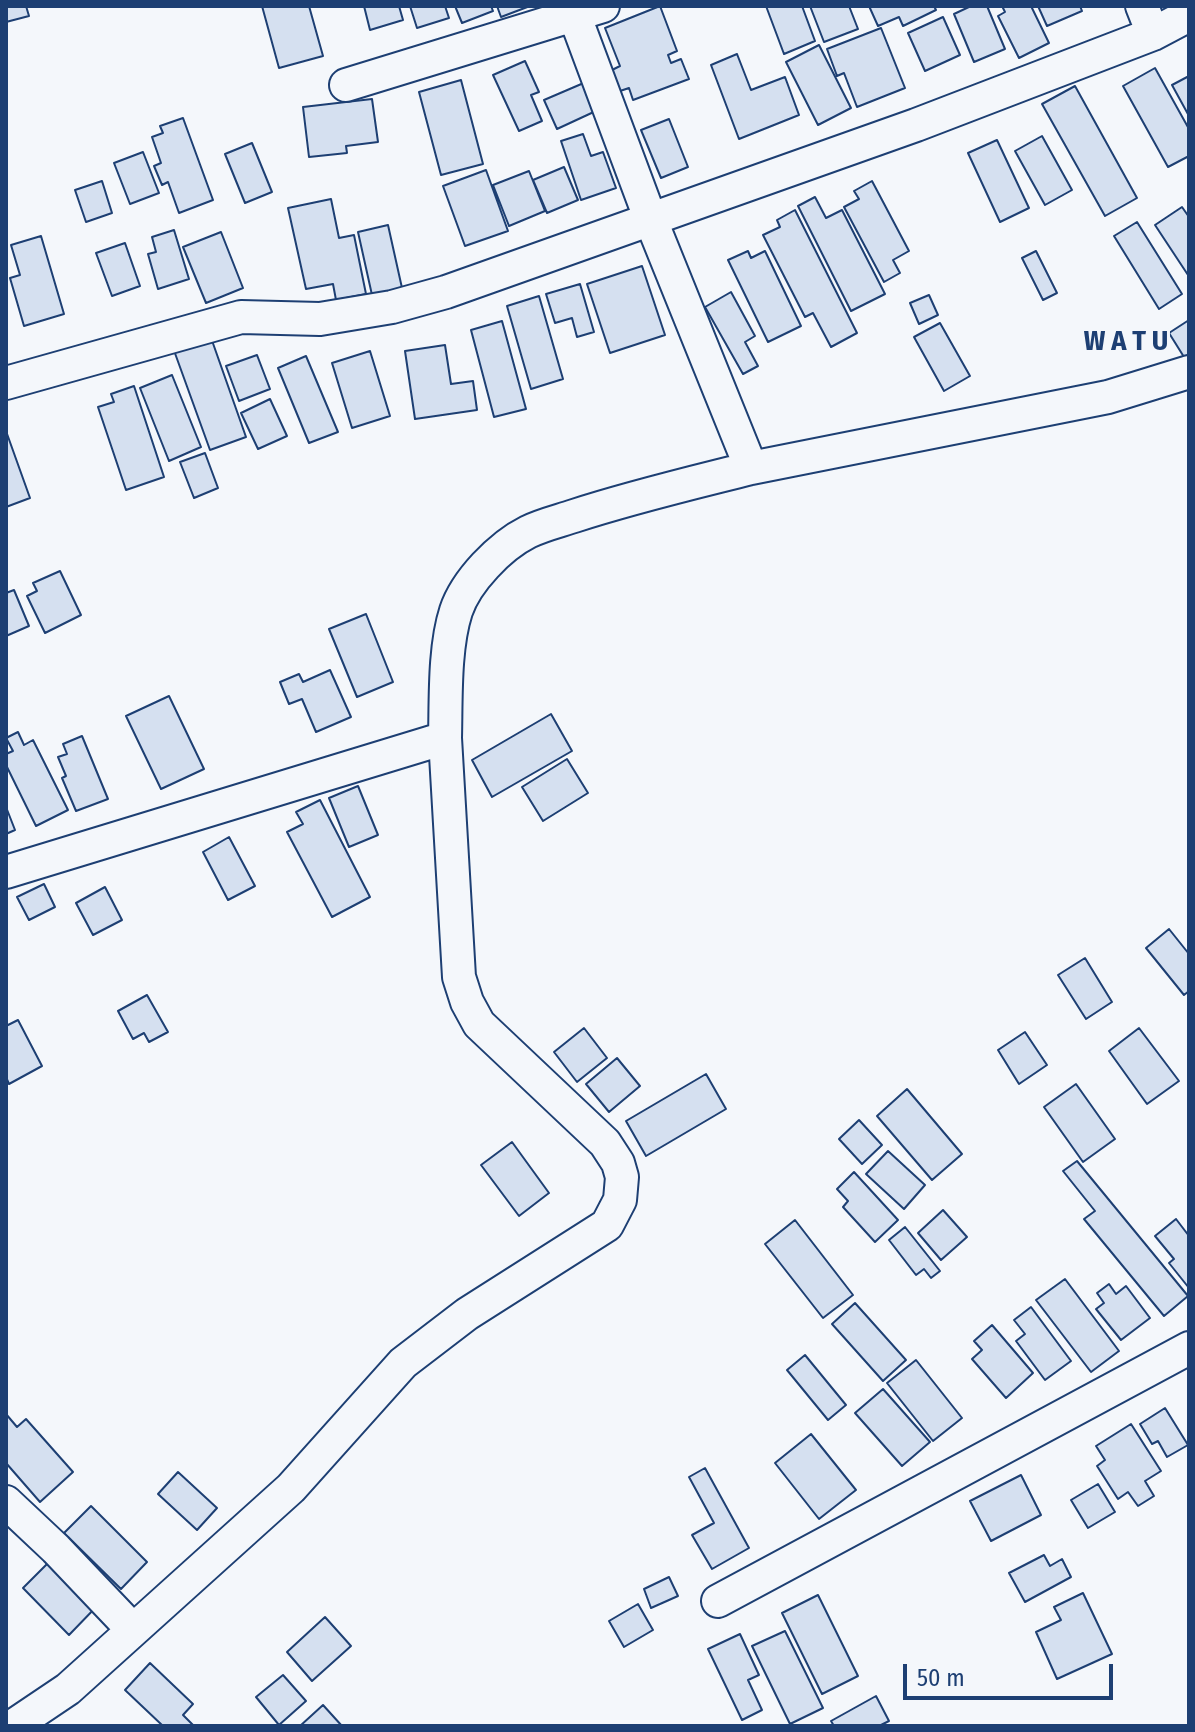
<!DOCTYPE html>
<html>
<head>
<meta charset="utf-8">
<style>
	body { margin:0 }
	#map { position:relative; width:1195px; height:1732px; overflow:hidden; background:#f4f7fb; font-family:"Fira Sans Condensed",sans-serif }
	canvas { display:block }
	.frame { position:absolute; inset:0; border:8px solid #1d3f73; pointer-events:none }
	.scale { position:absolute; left:903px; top:1664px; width:210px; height:36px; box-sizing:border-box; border:4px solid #1d3f73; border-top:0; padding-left:10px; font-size:24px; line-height:28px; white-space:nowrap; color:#1d3f73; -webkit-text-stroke:6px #f4f7fb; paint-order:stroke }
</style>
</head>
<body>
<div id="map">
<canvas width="1195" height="1732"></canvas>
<div class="frame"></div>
<div class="scale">50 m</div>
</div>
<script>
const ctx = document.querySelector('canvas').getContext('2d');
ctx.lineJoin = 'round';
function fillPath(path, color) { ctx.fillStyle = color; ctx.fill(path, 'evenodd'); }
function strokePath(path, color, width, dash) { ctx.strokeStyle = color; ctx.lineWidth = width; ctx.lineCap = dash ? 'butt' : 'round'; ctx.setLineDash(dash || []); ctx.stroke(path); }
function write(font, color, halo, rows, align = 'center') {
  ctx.font = font + ' "Fira Sans Condensed",sans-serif'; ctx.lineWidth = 6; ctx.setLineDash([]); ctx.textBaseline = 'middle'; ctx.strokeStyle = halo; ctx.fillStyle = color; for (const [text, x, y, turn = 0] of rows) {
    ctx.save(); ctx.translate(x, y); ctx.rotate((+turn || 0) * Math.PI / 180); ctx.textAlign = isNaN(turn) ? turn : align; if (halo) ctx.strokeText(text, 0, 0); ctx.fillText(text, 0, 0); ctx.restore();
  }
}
const building = new Path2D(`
	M6,6H26L29,16L6,22Z
	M262,6H309L323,56L279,68Z
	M364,6H399L403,20L370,30Z
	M410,6H445L449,18L417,28Z
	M455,6H491L493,11L462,23Z
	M497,6H530L501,17Z
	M660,6L677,51L668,55L671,63L681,59L689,79L633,100L629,88L620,91L612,70L620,66L605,28Z
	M766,6H802L815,41L784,54Z
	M810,6H849L858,29L824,42Z
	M869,6H934L936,10L903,26L899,17L878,26Z
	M971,6H987L1005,49L974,62L954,14Z
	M1002,6H1031L1049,43L1019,58L998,16L1005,12Z
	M1038,6H1080L1082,11L1047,26Z
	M943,17L960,55L925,71L908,33Z
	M881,28L905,88L857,107L844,73L837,76L827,49Z
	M819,45L851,108L818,125L786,62Z
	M737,54L751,90L785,77L799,115L739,139L711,65Z
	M525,61L539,92L531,95L542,121L519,131L493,75Z
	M1155,68L1189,129V156L1168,167L1123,86Z
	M1189,76V116L1172,85Z
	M461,80L483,164L441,175L419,92Z
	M586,82L598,110L557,129L544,100Z
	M1075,86L1137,198L1105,216L1042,104Z
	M372,99L378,142L346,146L347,153L309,157L303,107Z
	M183,118L213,200L179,213L168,182L162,185L154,166L161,163L152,137L163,133L160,126Z
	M669,119L688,167L661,178L641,130Z
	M583,134L591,156L603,152L616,188L581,200L561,141Z
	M1042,136L1072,190L1045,205L1015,151Z
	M997,140L1029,208L1000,222L968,153Z
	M252,143L272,192L245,203L225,154Z
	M143,152L159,193L130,204L114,163Z
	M564,167L578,200L547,213L533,180Z
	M486,170L508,231L465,246L443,186Z
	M529,171L545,211L509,226L493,185Z
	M102,181L112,213L86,222L75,190Z
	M872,181L909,251L893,260L900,273L884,282L844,207L859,199L854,191Z
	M815,197L826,218L842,210L885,294L851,311L798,206Z
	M331,199L339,238L354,235L366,294L336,300L333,284L306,289L288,208Z
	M1182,207L1189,217V274L1188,275L1155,225Z
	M795,210L857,333L831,347L813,313L805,317L763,235L780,227L777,220Z
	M1137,222L1182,294L1159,309L1114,236Z
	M388,225L402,288L372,295L358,232Z
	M174,230L189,279L158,289L148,254L156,252L152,237Z
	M221,232L243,288L206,303L183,247Z
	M41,236L64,314L24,326L10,278L20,275L11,245Z
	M125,243L140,286L112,296L96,253Z
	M748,251L751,258L765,251L801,326L768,342L728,260Z
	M1036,251L1057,293L1043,300L1022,258Z
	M642,266L665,335L610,353L587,284Z
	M580,284L594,332L577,337L572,318L555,323L546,294Z
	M731,292L755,336L745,342L758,366L743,374L705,307Z
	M929,295L938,315L919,324L910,303Z
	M539,296L563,379L531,389L507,306Z
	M1189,320V354L1184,357L1169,333Z
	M502,321L526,409L494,417L471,330Z
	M940,323L970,376L944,391L914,337Z
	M209,332L246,437L210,450L172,345Z
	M445,345L451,384L473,381L477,410L415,419L405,351Z
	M370,351L390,416L352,428L332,363Z
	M257,355L270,389L239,401L226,366Z
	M306,356L338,432L309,443L278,368Z
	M172,375L201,447L169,461L140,388Z
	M134,386L164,477L126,490L98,407L114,402L111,394Z
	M270,399L287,436L258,449L241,413Z
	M6,431L30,498L6,507Z
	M205,453L218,488L194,498L180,462Z
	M60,571L81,615L45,633L27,596L37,591L33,583Z
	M14,590L29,626L6,636V593Z
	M366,614L393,682L357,697L329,629Z
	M330,670L351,717L316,732L302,699L289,704L280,682L299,674L303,682Z
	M169,696L204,769L161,789L126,716Z
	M551,714L572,751L492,797L472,760Z
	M18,732L24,745L33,740L68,810L36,826L6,765V754L13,751L6,738Z
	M82,736L108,799L76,811L62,778L66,776L58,757L67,754L63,744Z
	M567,759L588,793L543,821L522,787Z
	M358,786L378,835L349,847L329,798Z
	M320,800L370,897L332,917L287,832L303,824L296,812Z
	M6,807L15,830L6,834Z
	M229,837L255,886L228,900L203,852Z
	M44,884L55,907L29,920L17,897Z
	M105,887L122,920L93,935L76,903Z
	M1169,929L1189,954V991L1184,995L1146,948Z
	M1085,958L1112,1002L1086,1019L1058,975Z
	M147,995L168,1032L149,1042L144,1033L133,1039L118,1011Z
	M18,1020L42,1066L9,1084L6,1077V1026Z
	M584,1028L607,1058L577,1082L554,1052Z
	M1139,1028L1179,1081L1147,1104L1109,1051Z
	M1025,1032L1047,1065L1019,1084L998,1050Z
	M617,1058L640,1086L609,1112L586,1084Z
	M706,1074L726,1109L646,1156L626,1121Z
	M1076,1084L1115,1139L1083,1162L1044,1107Z
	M907,1089L962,1154L932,1180L877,1116Z
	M859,1120L882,1145L862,1164L839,1139Z
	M512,1142L549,1193L519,1216L481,1165Z
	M888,1151L925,1185L904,1209L866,1174Z
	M1077,1161L1188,1296L1164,1316L1084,1219L1095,1211L1063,1171Z
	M854,1172L898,1220L875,1242L843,1207L848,1201L837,1189Z
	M943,1210L967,1237L941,1260L918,1233Z
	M1176,1219L1189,1236V1288L1169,1263L1174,1259L1155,1236Z
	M795,1220L853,1295L823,1318L765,1244Z
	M905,1227L940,1271L931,1278L924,1269L916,1275L889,1240Z
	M1065,1279L1119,1351L1091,1372L1036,1300Z
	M1109,1284L1116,1294L1126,1286L1150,1318L1121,1340L1096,1309L1104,1303L1097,1293Z
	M855,1303L906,1360L883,1381L832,1324Z
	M1031,1307L1071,1361L1045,1380L1016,1341L1025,1334L1014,1320Z
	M992,1325L1033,1373L1006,1398L972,1359L982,1350L974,1341Z
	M805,1355L846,1405L828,1420L787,1370Z
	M916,1360L962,1418L933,1441L887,1383Z
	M883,1389L930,1442L902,1466L855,1413Z
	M1165,1408L1188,1445L1167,1457L1158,1441L1152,1444L1140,1424Z
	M6,1414L17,1427L26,1419L73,1472L40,1502L6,1463Z
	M1131,1424L1161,1471L1145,1481L1154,1496L1138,1506L1128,1492L1118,1499L1097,1466L1105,1460L1096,1446Z
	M811,1434L856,1490L819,1519L775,1463Z
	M705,1468L749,1548L712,1569L692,1535L714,1523L689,1477Z
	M178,1472L217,1508L197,1530L158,1494Z
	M1021,1475L1041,1515L991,1541L970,1501Z
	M1098,1484L1115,1512L1088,1528L1071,1500Z
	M91,1506L147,1562L121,1589L64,1533Z
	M1044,1555L1050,1566L1062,1559L1071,1577L1025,1602L1009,1573Z
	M52,1559L98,1605L69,1635L23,1588Z
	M669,1577L678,1596L651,1608L644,1589Z
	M1083,1593L1112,1654L1057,1679L1036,1632L1061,1620L1054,1607Z
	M818,1595L858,1676L822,1694L782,1613Z
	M638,1604L653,1630L624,1647L609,1621Z
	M325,1617L351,1646L312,1681L287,1652Z
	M785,1631L823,1708L790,1724L752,1646Z
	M740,1634L759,1675L748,1680L762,1710L742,1720L708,1649Z
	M150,1663L193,1704L183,1715L194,1726H163L125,1690Z
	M283,1675L306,1701L279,1725L256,1697Z
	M876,1696L889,1721L879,1726H834L831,1721Z
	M323,1705L342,1726H300Z`);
fillPath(building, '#d5e0f0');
strokePath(building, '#1d3f73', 2);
const minor = new Path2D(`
	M1142,6L1153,34L1189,15
	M346,85L603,6
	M6,383L241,317L320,319L392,307L446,292L916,125L1153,34
	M751,468L1108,397L1189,372
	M6,872L445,738C446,700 444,648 456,611C466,581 500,546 528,532C542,525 559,521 574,516C632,497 692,483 751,468L650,218L571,6
	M6,1502L56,1549L133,1630
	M718,1601L1189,1348
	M13,1726L68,1689L291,1488L403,1363L467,1314L607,1225L620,1200L622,1177L618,1163L605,1143L479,1024L467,1002L459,977L445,738`);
strokePath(minor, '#1d3f73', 36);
strokePath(minor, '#f4f7fb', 32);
write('bold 28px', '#1d3f73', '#f4f7fb', [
	["W A T U",1126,342]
]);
</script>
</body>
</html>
